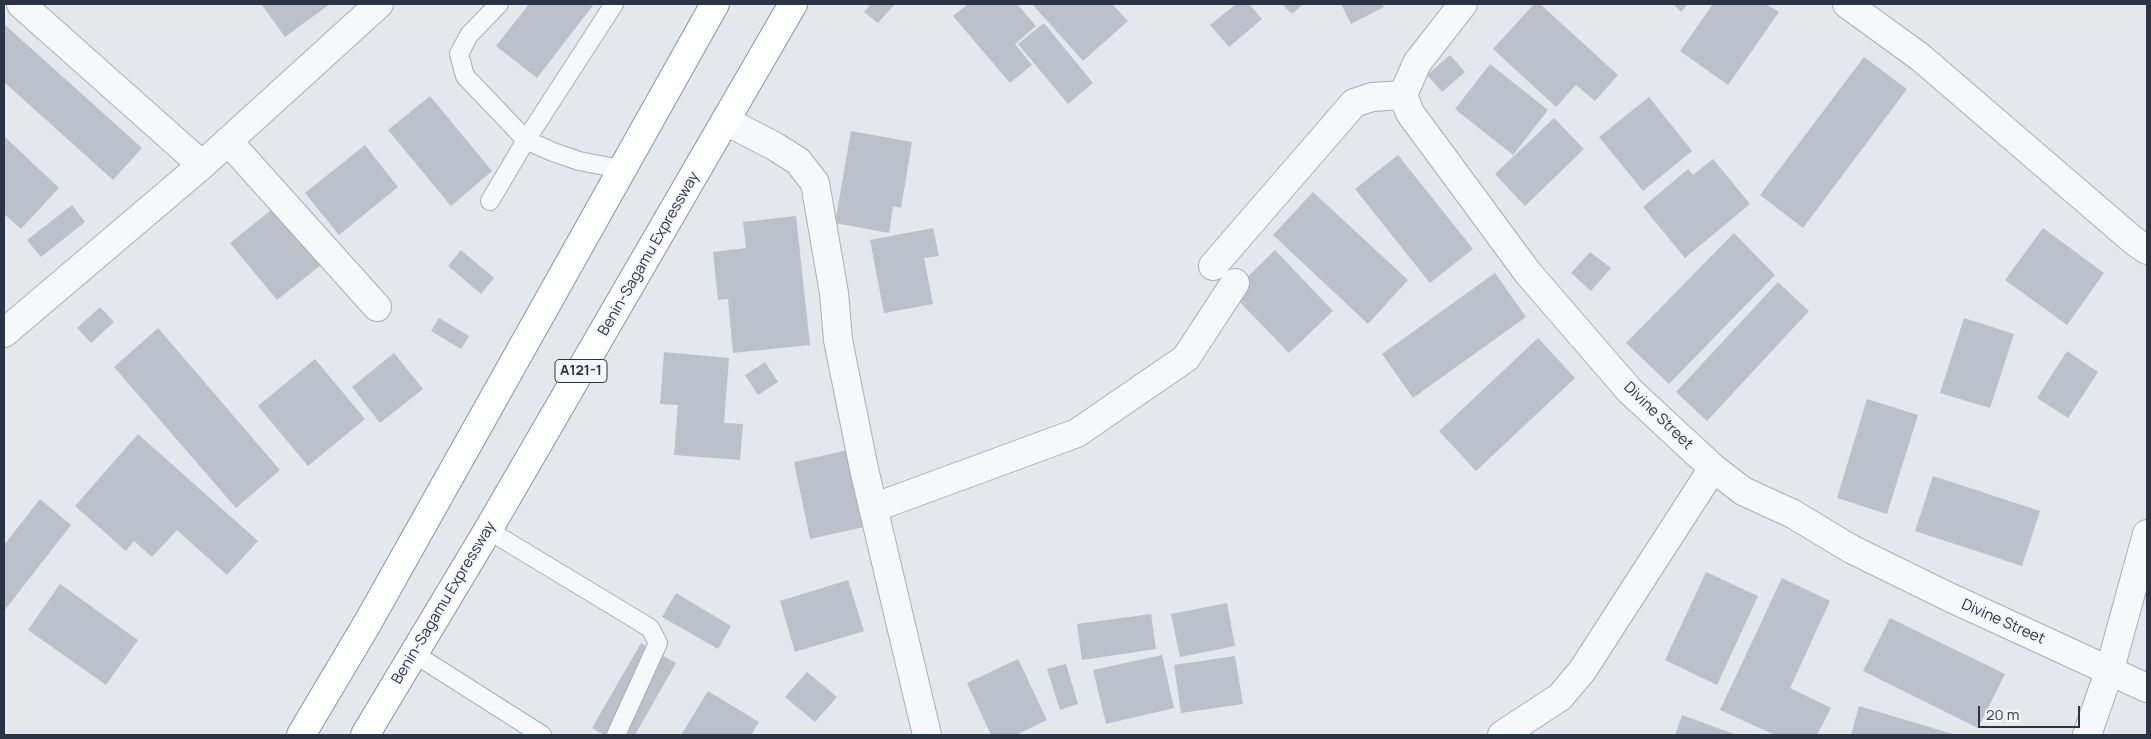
<!DOCTYPE html>
<html>
<head>
<meta charset="utf-8">
<style>
	body { margin:0 }
	#map { position:relative; width:2151px; height:739px; overflow:hidden; background:#e4e7ec; font-family:Manrope,sans-serif }
	canvas { display:block }
	.frame { position:absolute; inset:0; border:5px solid #2b3445; pointer-events:none }
	.scale { position:absolute; left:1978px; top:706px; width:102px; height:22px; box-sizing:border-box; border:2px solid #2b3445; border-top:0; padding-left:6px; font-size:15px; line-height:18px; white-space:nowrap; color:#2b3445; -webkit-text-stroke:4px #f4f6f9; paint-order:stroke }
</style>
</head>
<body>
<div id="map">
<canvas width="2151" height="739"></canvas>
<div class="frame"></div>
<div class="scale">20 m</div>
</div>
<script>
const ctx = document.querySelector('canvas').getContext('2d');
ctx.lineJoin = 'round';
function fillPath(path, color) { ctx.fillStyle = color; ctx.fill(path, 'evenodd'); }
function strokePath(path, color, width, dash) { ctx.strokeStyle = color; ctx.lineWidth = width; ctx.lineCap = dash ? 'butt' : 'round'; ctx.setLineDash(dash || []); ctx.stroke(path); }
function write(font, color, halo, rows, align = 'center') {
  ctx.font = font + ' Manrope,sans-serif'; ctx.lineWidth = 4.5; ctx.setLineDash([]); ctx.textBaseline = 'middle'; ctx.strokeStyle = halo; ctx.fillStyle = color; for (const [text, x, y, turn = 0] of rows) {
    ctx.save(); ctx.translate(x, y); ctx.rotate((+turn || 0) * Math.PI / 180); ctx.textAlign = isNaN(turn) ? turn : align; if (halo) ctx.strokeText(text, 0, 0); ctx.fillText(text, 0, 0); ctx.restore();
  }
}
fillPath(new Path2D(`
	M264,4H330L285,37L262,5Z
	M529,4H594L537,78L496,46Z
	M871,4H893L894,5L878,23L864,12Z
	M968,4H1017L1036,26L1015,44L1032,65L1010,83L953,16Z
	M1032,4H1112L1128,21L1083,61Z
	M1236,4H1249L1262,19L1229,47L1210,25Z
	M1282,4H1303L1292,14Z
	M1341,4H1382L1384,7L1351,24Z
	M1534,4H1540L1618,75L1595,101L1576,85L1556,107L1493,49Z
	M1673,4H1688L1681,12Z
	M1713,4H1766L1779,12L1728,85L1680,51Z
	M1044,23L1093,83L1068,104L1018,44Z
	M4,24L142,148L113,180L4,82Z
	M1450,55L1465,72L1442,92L1427,75Z
	M1864,57L1907,89L1803,228L1760,195Z
	M1490,64L1548,110L1513,155L1455,109Z
	M430,96L492,171L451,206L388,130Z
	M1649,97L1692,151L1643,191L1599,137Z
	M1554,118L1584,149L1525,206L1495,174Z
	M851,131L912,142L901,208L893,206L889,233L835,223Z
	M4,136L59,188L21,229L4,214Z
	M365,145L398,187L339,235L305,193Z
	M1398,155L1473,249L1430,283L1355,189Z
	M1713,159L1750,204L1685,258L1643,207L1688,169L1693,175Z
	M1313,192L1408,280L1368,324L1273,235Z
	M72,205L85,222L41,257L27,240Z
	M275,207L321,265L277,300L230,243Z
	M796,216L810,345L733,353L728,299L718,300L713,252L746,248L743,222Z
	M933,228L939,256L924,258L933,304L884,313L870,240Z
	M2043,228L2104,273L2067,325L2005,280Z
	M1734,233L1775,275L1669,384L1626,343Z
	M461,250L494,278L481,294L448,266Z
	M1275,250L1333,311L1289,353L1231,293Z
	M1590,252L1611,268L1591,291L1571,273Z
	M1495,273L1526,317L1413,398L1382,354Z
	M1778,282L1809,311L1707,421L1676,392Z
	M100,307L114,322L91,343L77,328Z
	M439,318L469,336L461,349L431,331Z
	M1964,318L2014,334L1990,408L1940,393Z
	M158,328L280,470L236,508L114,367Z
	M1538,338L1575,378L1476,471L1439,431Z
	M2067,351L2098,372L2068,418L2037,398Z
	M664,352L729,358L724,423L743,424L740,460L674,455L678,405L660,404Z
	M394,353L423,389L380,423L352,387Z
	M315,359L365,419L308,466L258,406Z
	M765,362L778,382L758,395L745,375Z
	M1867,399L1918,415L1887,514L1837,498Z
	M138,434L258,541L227,575L177,530L152,557L134,541L126,551L75,506Z
	M848,450L864,527L810,539L794,462Z
	M1933,476L2040,511L2022,566L1915,531Z
	M40,499L71,525L4,611V545Z
	M1706,572L1758,596L1717,685L1665,660Z
	M1782,578L1830,601L1790,688L1831,708L1817,735H1775L1720,710Z
	M848,580L864,631L795,652L780,601Z
	M60,584L138,640L106,685L28,630Z
	M676,593L731,626L718,649L662,617Z
	M1227,603L1235,646L1180,657L1171,614Z
	M1151,614L1156,649L1082,660L1077,624Z
	M1890,618L2005,674L1978,728L1863,671Z
	M641,643L676,663L635,735H604L592,728Z
	M1162,655L1174,708L1106,724L1093,670Z
	M1235,656L1243,704L1181,713L1174,665Z
	M1018,659L1047,720L1016,735H991L967,683Z
	M1066,664L1078,704L1060,710L1047,669Z
	M807,672L837,697L815,722L785,697Z
	M708,691L759,722L751,735H681Z
	M1859,706L1956,735H1851Z
	M1682,715L1737,735H1675Z`), '#bbc0ca');
const service = new Path2D(`
	M499,4L469,35L459,54L465,76L526,140L553,152L579,161L621,169
	M490,201L526,140L614,4
	M488,530L650,628L658,643L616,735
	M413,653L542,735`);
const minor = new Path2D(`
	M21,4L202,165
	M1463,4L1417,63L1403,95L1410,113L1528,273L1630,391L1713,468L1743,491L1793,514L1851,549L1949,597L2147,688
	M1847,4L1920,57L2134,241L2147,250
	M726,121L774,146L798,161L815,183L834,293L838,340L864,469L927,735
	M228,141L377,307
	M1213,266L1354,103L1372,97L1403,95
	M4,333L202,165L379,4
	M873,508L1077,433L1186,358L1235,283
	M1502,735L1560,697L1582,671L1713,468
	M2087,735L2110,669L2147,534`);
const trunk = new Path2D(`
	M301,735L367,624L715,4
	M365,735L488,530L793,4`);
strokePath(service, '#a9aeb7', 20);
strokePath(minor, '#a9aeb7', 30);
strokePath(trunk, '#8b94a3', 30);
strokePath(service, '#f7f8fa', 18);
strokePath(minor, '#f7f8fa', 28);
strokePath(trunk, '#fff', 28);
for (const [x, y, w] of [
	[581,371,52]
]) { const box = new Path2D(); box.roundRect(x - w / 2, y - 11.5, w, 23, 4); ctx.fillStyle = '#f4f6f9'; ctx.fill(box); strokePath(box, '#2b3445', 1); }
write('bold 14px', '#2b3445', null, [
	["A121-1",581,371]
]);
write('15px', '#2b3445', '#f4f6f9', [
	["Benin-Sagamu Expressway",649,254,-60],
	["Divine Street",1658,416,44],
	["Benin-Sagamu Expressway",444,603,-59],
	["Divine Street",2003,622,24]
]);
</script>
</body>
</html>
